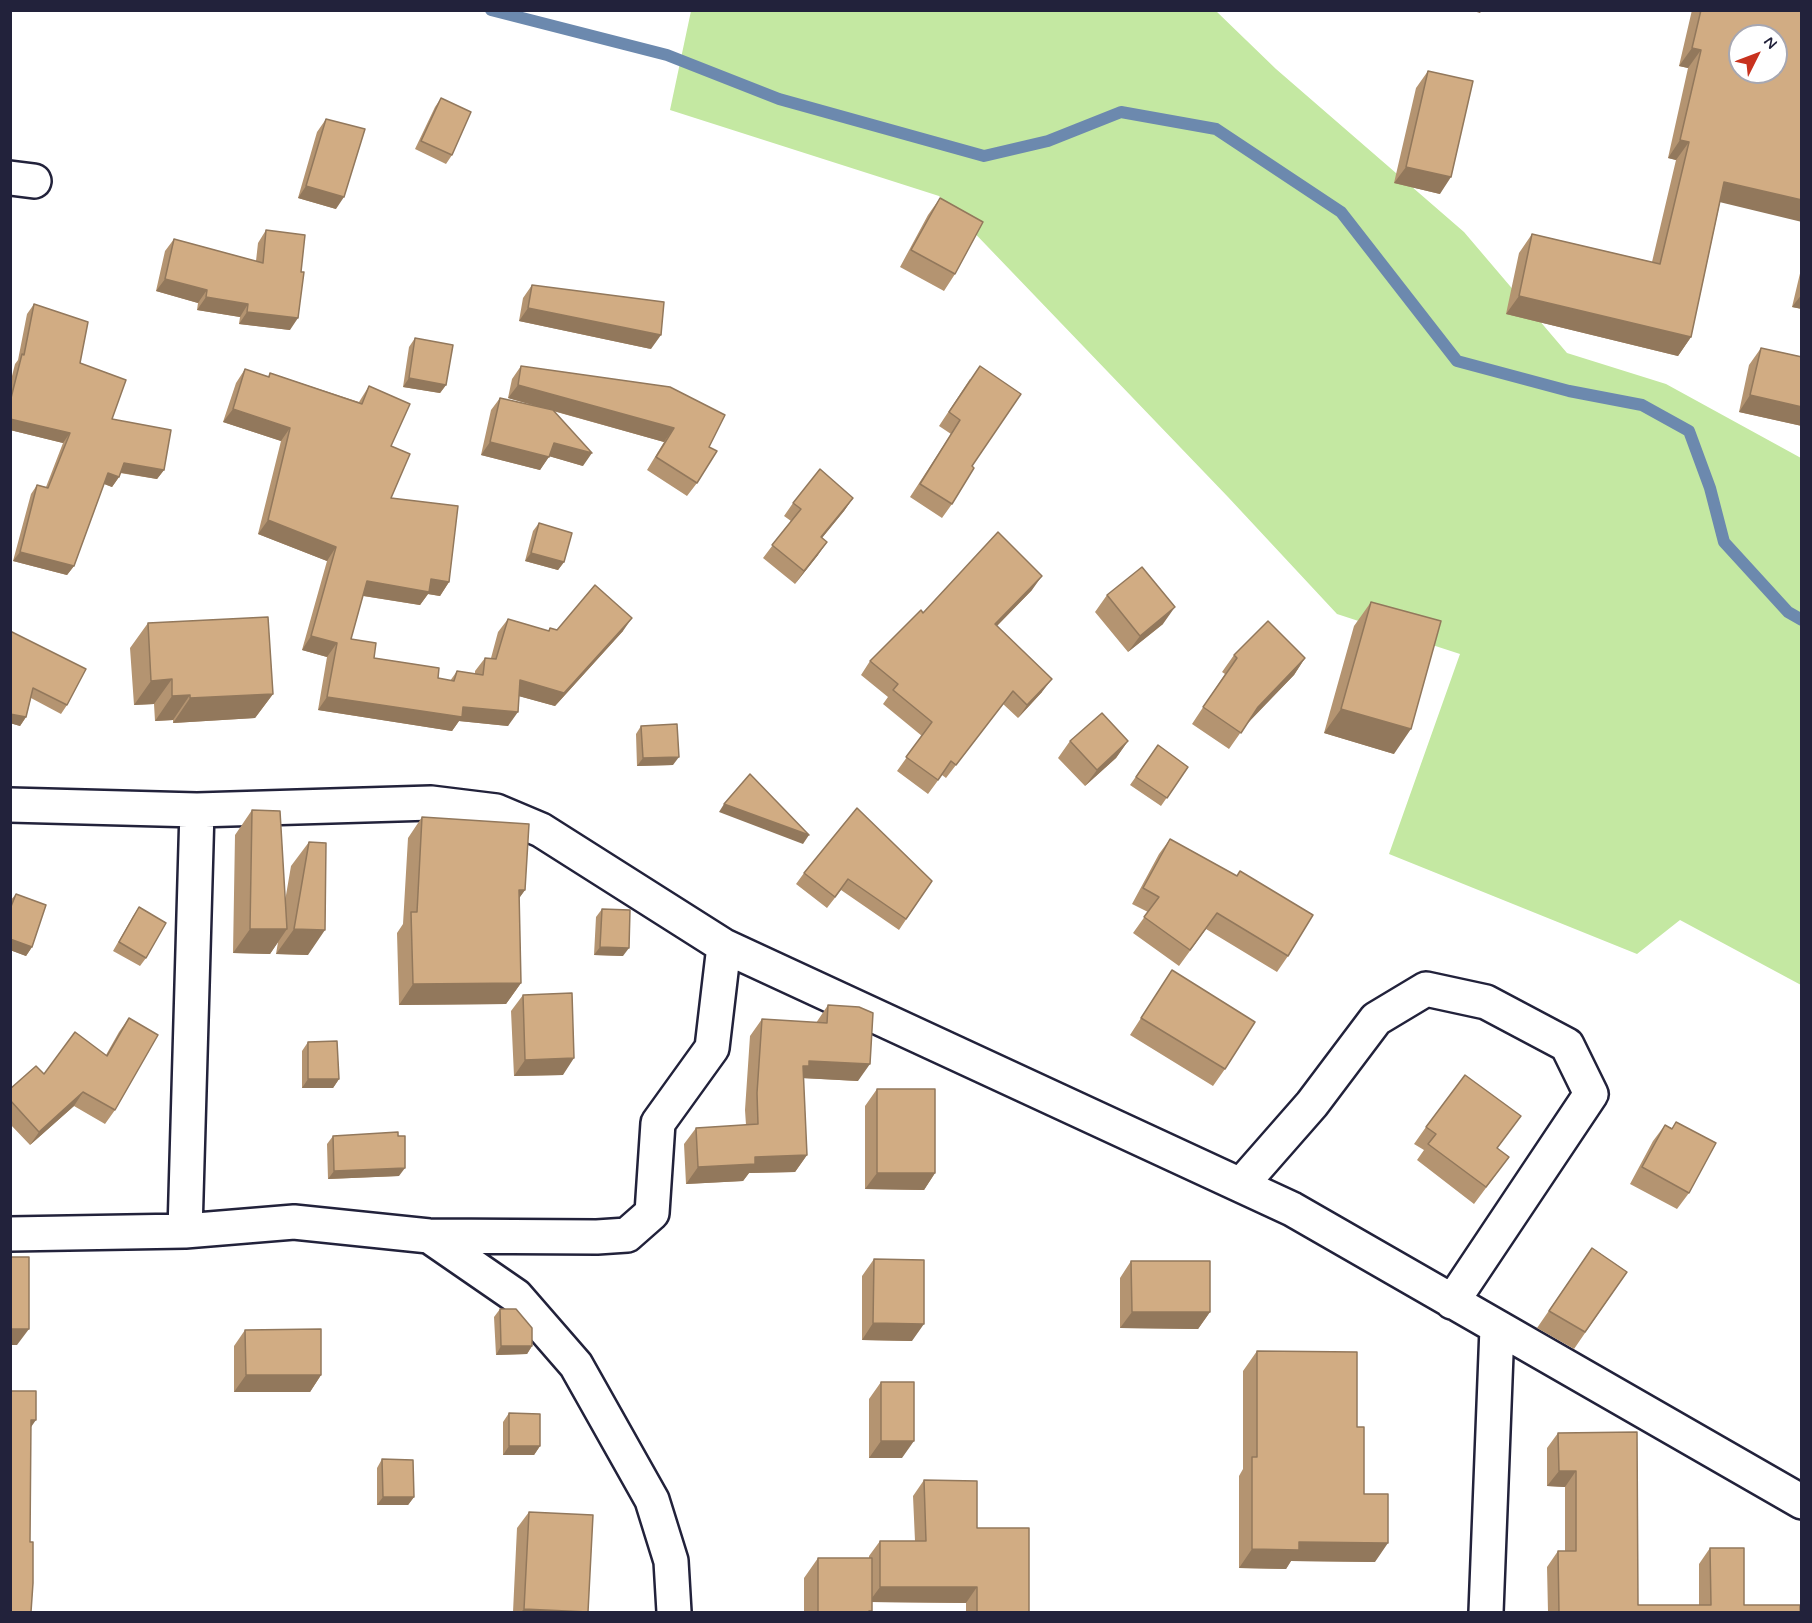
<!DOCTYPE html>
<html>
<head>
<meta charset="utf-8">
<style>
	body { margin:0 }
	#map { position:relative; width:1812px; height:1623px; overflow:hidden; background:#fff; font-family:Mynerve,sans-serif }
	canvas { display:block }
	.frame { position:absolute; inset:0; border:12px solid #22223b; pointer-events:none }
	.north { position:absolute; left:1728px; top:24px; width:60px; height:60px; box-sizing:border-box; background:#fff; border:2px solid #a7a7b1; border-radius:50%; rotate:48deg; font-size:16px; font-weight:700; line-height:24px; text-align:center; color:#22223b }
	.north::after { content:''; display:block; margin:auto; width:21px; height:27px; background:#c8321e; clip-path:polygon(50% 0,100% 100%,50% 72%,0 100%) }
</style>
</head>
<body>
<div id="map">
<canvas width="1812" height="1623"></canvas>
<div class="frame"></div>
<div class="north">N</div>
</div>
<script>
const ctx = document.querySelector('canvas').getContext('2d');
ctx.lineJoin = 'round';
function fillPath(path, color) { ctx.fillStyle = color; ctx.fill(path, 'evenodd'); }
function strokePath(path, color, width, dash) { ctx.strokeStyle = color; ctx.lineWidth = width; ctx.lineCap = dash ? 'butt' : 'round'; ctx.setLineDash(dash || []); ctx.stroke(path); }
fillPath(new Path2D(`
	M691,11H1216L1276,69L1464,232L1567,353L1666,384L1801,458V985L1680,920L1637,954L1389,854L1460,654L1337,614L1228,497L939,196L670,110Z`), '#c4e8a2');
strokePath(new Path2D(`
	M491,10L667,55L779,99L984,156L1048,141L1121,112L1216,129L1341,212L1457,361L1569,391L1642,405L1689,431L1710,488L1724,542L1788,612L1802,620`), '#6c89ae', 12);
const minor = new Path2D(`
	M10,178L34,181
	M10,805L197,810L431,803L496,811L541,830L724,946L1292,1209L1802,1502
	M1241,1185L1312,1104L1376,1019L1426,989L1486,1002L1567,1045L1591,1094L1452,1302
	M185,1231L197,810
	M10,1234L185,1231L294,1222L429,1236L597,1237L627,1235L652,1213L658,1123L712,1048L724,946
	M429,1236L516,1296L576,1365L652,1500L671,1561L674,1612
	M1486,1612L1497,1328`);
strokePath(minor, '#22223b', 38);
strokePath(minor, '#fff', 33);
fillPath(new Path2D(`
	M1692,10H1802L1720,202L1691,337L1678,356L1506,314L1519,253L1532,234L1652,262L1676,160L1668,158L1688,68L1679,66Z
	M1428,71L1440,194L1394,183L1416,88Z
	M441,98L452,155L446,164L415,149L435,107Z
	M326,119L336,209L298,198L317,132Z
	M940,198L955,274L944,291L900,267L928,215Z
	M266,230L290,330L239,324L240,317L197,310L198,303L156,291L165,251L174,239L256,261L258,243Z
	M1802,265V309L1792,307Z
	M532,285L651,349L519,321L523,298Z
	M34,304L80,363L112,419L164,470L157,479L120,473L119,477L112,487L104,484L74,566L67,575L13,561L31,494L37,485L46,487L63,443L10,430V384L15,364L18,360L27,314Z
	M415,338L446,385L440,393L403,387L409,347Z
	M1761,348L1802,357V426L1739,412L1749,365Z
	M521,366L709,447L697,483L687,496L647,470L664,442L553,411L583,466L549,456L540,470L481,455L491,410L500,398L550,410L508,398L512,379Z
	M245,369L268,377L270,373L359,402L369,386L391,446V498L449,582L440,596L428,594L420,605L363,596L351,639L374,658L438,678L450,681L457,671L475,674V671L485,658H491L498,632L508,619L548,631L550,628L557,630L623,631L555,706L519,696L508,726L459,721L452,731L318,710L327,657L302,650L327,561L258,534L281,441L223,422L236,383Z
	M970,379L972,466L952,504L942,518L910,497L951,434L939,426Z
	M853,498L844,511L822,538L818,555L795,584L763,558L791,521L784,516L793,503Z
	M539,523L564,562L558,570L525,561L533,531Z
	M1032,590L997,626L1042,692L1018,718L1003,704L946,778L942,775L928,794L897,771L922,736L883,704L888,697L861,675L870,661L923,613Z
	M1107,595L1163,624L1128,652L1095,612Z
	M1371,602L1394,754L1324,733L1354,626Z
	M148,623L273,694L255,718L173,723V720L155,721L154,704L134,705L130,648Z
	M10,631L67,705L61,714L31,698L26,717L20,726L10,723Z
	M1234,655L1305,658L1294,675L1248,722L1229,749L1192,724L1225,674L1222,672Z
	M641,726L673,765L637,766L636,734Z
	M1070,741H1128L1116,758L1085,786L1058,758Z
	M1158,745L1188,767L1161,806L1130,785Z
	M252,810L285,901L291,866L309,842L308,955L276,954L278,942L270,954L233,953L235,835Z
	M422,817L525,890L519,898L521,983L506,1004L399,1005L397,933L403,924L408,838Z
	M1170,839L1288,956L1277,972L1206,929L1179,966L1133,933L1148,912L1132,904L1159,854Z
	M804,873L932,881L899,930L841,890L827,908L796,884Z
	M16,894L32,947L26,956L10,950V901Z
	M139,907L146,958L140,966L113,951L133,916Z
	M602,909L623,956L594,955L596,917Z
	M1172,970L1225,1069L1213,1086L1130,1035Z
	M523,995L563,1075L514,1076L511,1011Z
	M828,1005L858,1081L803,1078L807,1155L795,1172L749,1173L743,1181L686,1184L684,1144L696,1128L746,1125L745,1110L750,1036L762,1019L816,1023Z
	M129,1018L115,1110L105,1124L74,1106L30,1145L10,1124V1089L44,1074L106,1055L119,1032Z
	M308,1042L339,1079L333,1088H302V1051Z
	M877,1089L935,1173L924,1190L865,1189V1106Z
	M1676,1122L1689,1193L1677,1209L1630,1184L1653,1141L1665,1125L1672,1128Z
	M1426,1127L1509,1157L1474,1204L1417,1160L1424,1150L1414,1144Z
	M333,1136L399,1176L328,1179L327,1144Z
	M1592,1248L1627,1272L1574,1349L1537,1328Z
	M874,1259L912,1341L862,1340V1276Z
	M1131,1261L1210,1312L1198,1329L1120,1328V1278Z
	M500,1309L532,1346L527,1354L496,1355L494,1317Z
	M245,1330L321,1375L310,1392H234V1346Z
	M1257,1351L1357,1427L1364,1494L1375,1562L1291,1561L1286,1569L1239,1568V1476L1243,1469V1371Z
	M881,1382L902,1458H869V1399Z
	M509,1413L540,1446L534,1455H503V1422Z
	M1558,1433L1638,1605H1699V1564L1710,1548L1744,1605L1800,1612H1548L1547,1567L1558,1551H1565V1487L1547,1486V1448Z
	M382,1459L414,1497L408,1505H377V1468Z
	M924,1480L977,1528L1029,1612H966V1603L872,1602L871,1612H804V1578L818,1558H869V1556L880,1541H915L913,1496Z
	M529,1512L588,1612H513L517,1528Z`), '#b49471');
fillPath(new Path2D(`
	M1470,10H1482L1480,13Z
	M1692,48L1701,50L1688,68L1679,66Z
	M1680,140L1689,142L1676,160L1668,158Z
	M1406,167L1451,177L1440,194L1394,183Z
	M1724,182L1802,200V222L1711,200Z
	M306,186L344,197L336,209L298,198Z
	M165,279L207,290L198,303L156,291Z
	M1802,294V309L1792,307Z
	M1519,296L1691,337L1678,356L1506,314Z
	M206,297L248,304L240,317L197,310Z
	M528,308L661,335L651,349L519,321Z
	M247,312L298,318L290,330L239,324Z
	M409,378L446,385L440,393L403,387Z
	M518,385L674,428L664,442L508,398Z
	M1750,395L1802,407V426L1739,412Z
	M233,409L290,428L281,441L223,422Z
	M10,419L70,433L63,443L10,430Z
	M490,442L549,457L540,470L481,455Z
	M554,443L592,453L583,466L545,455Z
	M124,463L164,470L157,479L117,472Z
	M108,473L119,477L112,487L102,483Z
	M853,498L844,511L812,550L821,537Z
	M268,520L336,547L327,561L258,534Z
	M827,542L818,555L795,584L804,571Z
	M20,552L74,566L67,575L13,561Z
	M531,553L564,562L558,570L525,561Z
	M1042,576L1032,590L985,638L995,624Z
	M431,579L449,582L440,596L428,594L420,605L358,595L367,581Z
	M1175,607L1163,624L1128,652L1140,636Z
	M632,618L623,631L555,706L511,694L520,680Z
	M311,636L337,643L327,657L302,650Z
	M1305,658L1294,675L1247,724L1258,707Z
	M172,679L154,704L134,705L151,681Z
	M1052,679L1042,692L1018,718L1027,705Z
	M273,694L255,718L173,723L190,698Z
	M190,695L173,720L155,721L172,696Z
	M327,697L463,707L518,712L508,726L459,721L452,731L318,710Z
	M1341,709L1411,729L1394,754L1324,733Z
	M10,714L26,717L20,726L10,723Z
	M1128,741L1116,758L1085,786L1097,770Z
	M679,757L673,765L637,766L643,758Z
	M724,804L809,835L803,844L719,812Z
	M519,890H525L510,911Z
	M250,929H287L270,954L233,953Z
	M294,929L325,930L308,955L276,954Z
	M10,939L32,947L26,956L10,950Z
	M600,947L629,948L623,956L594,955Z
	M521,983L506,1004L399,1005L413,984Z
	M574,1058L563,1075L514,1076L525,1060Z
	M809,1061L870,1064L858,1081L801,1078L803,1066Z
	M308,1079H339L333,1088H302Z
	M83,1092L74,1106L30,1145L39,1132Z
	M807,1155L795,1172L749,1173L743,1181L686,1184L698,1167L755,1157Z
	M405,1168L399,1176L328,1179L334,1171Z
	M877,1173H935L924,1190L865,1189Z
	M1132,1312H1210L1198,1329L1120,1328Z
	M873,1323L924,1324L912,1341L862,1340Z
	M10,1329H29L17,1345H10Z
	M501,1346H532L527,1354L496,1355Z
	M246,1375H321L310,1392H234Z
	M31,1420H36L24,1437Z
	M881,1441H914L902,1458H869Z
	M509,1446H540L534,1455H503Z
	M1559,1471H1576L1565,1487L1547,1486Z
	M383,1497H414L408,1505H377Z
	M1299,1542L1388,1543L1375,1562L1291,1561L1286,1569L1239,1568L1252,1549Z
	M880,1587H977L966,1603L869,1602Z
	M524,1609L581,1612H521Z`), '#92785c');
const building = new Path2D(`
	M1701,10H1802V200L1724,182L1691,337L1519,296L1532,234L1660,264L1689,142L1680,140L1701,50L1692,48ZM1740,36H1776V72H1740Z
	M1428,71L1473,81L1451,177L1406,167Z
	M441,98L471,112L452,155L421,141Z
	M326,119L365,129L344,197L306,186Z
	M940,198L983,222L955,274L911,250Z
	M266,230L305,235L301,272H304L298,318L247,312L248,304L206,297L207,290L165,279L174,239L263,263Z
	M532,285L664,302L661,335L528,308Z
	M34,304L88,322L80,363L126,380L112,419L171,430L164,470L124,463L119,477L108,473L74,566L20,552L37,485L48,488L70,433L10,419V402L22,354L24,355Z
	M415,338L453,345L446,385L409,378Z
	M1761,348L1802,357V407L1750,395Z
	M521,366L670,387L725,415L709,447L717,451L697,483L656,457L674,428L518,385Z
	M980,366L1021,394L972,466L974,468L952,504L920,484L960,420L949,412Z
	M245,369L269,377L270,373L362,404L369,386L410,404L391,446L410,454L391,498L458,506L449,582L431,579L429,592L367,581L351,639L376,643L374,658L439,668L438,678L454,681L457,671L483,675L485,658L496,659L508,619L549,631L550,628L557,630L595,585L632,618L564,693L520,680L518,712L463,707L462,717L327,697L337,643L311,636L336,547L268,520L290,428L233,409Z
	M500,398L553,410L592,453L554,443L549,457L490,442Z
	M820,469L853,498L821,537L827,542L804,571L772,545L801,509L793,503Z
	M539,523L572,533L564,562L531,553Z
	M998,532L1042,576L995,624L1052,679L1027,705L1013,691L956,765L951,761L938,780L906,757L932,722L893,690L898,684L870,661L921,610L923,613Z
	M1142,567L1175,607L1140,636L1107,595Z
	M1371,602L1441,621L1411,729L1341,709Z
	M268,617L273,694L190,698V695L172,696V679L151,681L148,623Z
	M1268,621L1305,658L1258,707L1241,733L1203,707L1237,658L1234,655Z
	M10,631L86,669L67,705L33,688L26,717L10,714Z
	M1102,713L1128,741L1097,770L1070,741Z
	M677,724L679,757L643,758L641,726Z
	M1158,745L1188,767L1167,798L1136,777Z
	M750,774L809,835L724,804Z
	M857,808L932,881L906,919L848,879L835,897L804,873Z
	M252,810L280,811L287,929H250Z
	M422,817L529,824L525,890H519L521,983L413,984L411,912H417Z
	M1170,839L1237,876L1240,871L1313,915L1288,956L1217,913L1190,950L1144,917L1159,897L1143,888Z
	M309,842L326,843L325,930L294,929Z
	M16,894L46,905L32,947L10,939V909Z
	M139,907L166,923L146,958L119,942Z
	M602,909L630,910L629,948L600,947Z
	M1172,970L1255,1022L1225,1069L1141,1018Z
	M572,993L574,1058L525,1060L523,995Z
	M828,1005L859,1007L873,1013L870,1064L809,1061V1066H803L807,1155L755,1157V1164L698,1167L696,1128L758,1124L757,1093L762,1019L827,1023Z
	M129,1018L158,1035L115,1110L83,1092L39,1132L10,1100V1089L36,1066L44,1074L75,1032L107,1056Z
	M337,1041L339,1079H308V1042Z
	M1465,1075L1521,1116L1497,1148L1509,1157L1486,1187L1428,1144L1436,1134L1426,1127Z
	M877,1089H935V1173H877Z
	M1676,1122L1716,1143L1689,1193L1642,1167L1665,1125L1672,1129Z
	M398,1132V1136H405V1168L334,1171L333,1136Z
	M1592,1248L1627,1272L1585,1332L1549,1311Z
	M10,1257H29V1329H10Z
	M874,1259L924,1260V1324L873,1323Z
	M1131,1261H1210V1312H1132Z
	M500,1309H516L532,1328V1346H501Z
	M321,1329V1375H246L245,1330Z
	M1257,1351L1357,1352V1427H1364V1494H1388V1543L1299,1542V1550L1252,1549V1457H1257Z
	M881,1382H914V1441H881Z
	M10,1391H36V1420H31L30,1542H33V1583L31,1612H10Z
	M509,1413L540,1414V1446H509Z
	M1637,1432L1638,1605H1711L1710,1548H1744V1605H1800V1612H1559L1558,1551H1576V1471H1559L1558,1433Z
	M382,1459L413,1460L414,1497H383Z
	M924,1480L977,1481V1528H1029V1612H977V1587H880V1541H926Z
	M529,1512L593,1515L588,1612L524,1609Z
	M818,1558H872V1611H869V1612H818Z`);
fillPath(building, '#d1ac83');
strokePath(building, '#92785c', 1.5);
</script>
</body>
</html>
